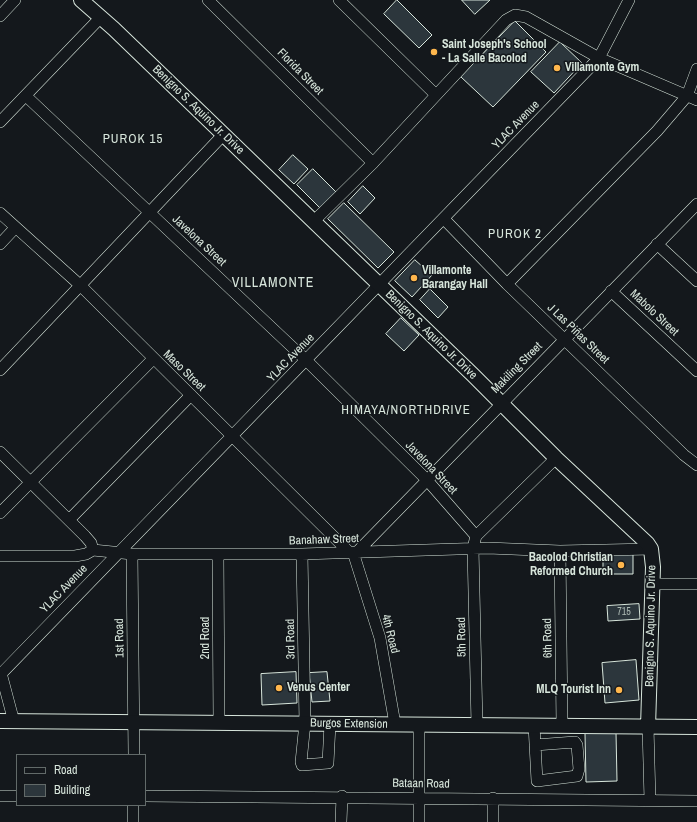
<!DOCTYPE html>
<html>
<head>
<meta charset="utf-8">
<style>
	body { margin:0 }
	#map { position:relative; width:697px; height:822px; overflow:hidden; background:#14181c; font-family:"Archivo Narrow",sans-serif }
	canvas { display:block }
	.legend { position:absolute; left:16px; top:754px; width:130px; height:52px; box-sizing:border-box; background:#14181c; border:1px solid #626a69; margin:0; padding:5px 7px; list-style:none; font-size:12px; color:#d8e6dc }
	.legend li { display:flex; align-items:center; gap:8px; height:20px }
	.legend b { width:20px; border:1px solid #626a69 }
</style>
</head>
<body>
<div id="map">
<canvas width="697" height="822"></canvas>
<ul class="legend">
<li><b style="height:5px;background:#14181c"></b>Road</li>
<li><b style="height:11px;background:#2c363c"></b>Building</li>
</ul>
</div>
<script>
const ctx = document.querySelector('canvas').getContext('2d');
ctx.lineJoin = 'round';
function fillPath(path, color) { ctx.fillStyle = color; ctx.fill(path, 'evenodd'); }
function strokePath(path, color, width, dash) { ctx.strokeStyle = color; ctx.lineWidth = width; ctx.lineCap = dash ? 'butt' : 'round'; ctx.setLineDash(dash || []); ctx.stroke(path); }
function write(font, color, halo, rows, align = 'center') {
  ctx.font = font + ' "Archivo Narrow",sans-serif'; ctx.lineWidth = 3; ctx.setLineDash([]); ctx.textBaseline = 'middle'; ctx.strokeStyle = halo; ctx.fillStyle = color; for (const [text, x, y, turn = 0] of rows) {
    ctx.save(); ctx.translate(x, y); ctx.rotate((+turn || 0) * Math.PI / 180); ctx.textAlign = isNaN(turn) ? turn : align; if (halo) ctx.strokeText(text, 0, 0); ctx.fillText(text, 0, 0); ctx.restore();
  }
}
const building = new Path2D(`
	M397,0L432,35L419,48L384,14Z
	M462,0H490L475,14Z
	M515,21L546,52L493,107L461,77Z
	M560,42L582,63L554,93L531,72Z
	M293,155L308,169L294,184L279,170Z
	M313,169L336,192L320,208L297,185Z
	M363,186L375,198L360,214L348,202Z
	M344,203L394,252L378,268L328,219Z
	M415,260L432,275L412,297L395,281Z
	M430,289L448,307L438,318L420,300Z
	M401,318L419,335L404,351L386,334Z
	M633,554V574H603V555Z
	M639,604L640,619L608,621L607,606Z
	M636,660L639,700L605,703L602,663Z
	M296,672L297,703L262,705L261,674Z
	M327,672L330,701L312,702L309,673Z
	M616,732L617,781L586,782L585,733Z`);
fillPath(building, '#2c363c');
strokePath(building, '#d8e6dc', 1);
const minor = new Path2D(`
	M208,0L373,163
	M339,0L436,95
	M0,16L15,0
	M26,96L307,361L427,480L476,536L473,548L477,725
	M0,122L101,17
	M0,213L81,286L348,551
	M444,219L507,284L684,455L697,465
	M314,221L373,163L506,20L515,15L526,17L599,58L697,100
	M0,244L15,228
	M657,244L697,281
	M507,284L657,131L687,96L697,69
	M611,291L697,371
	M0,370L223,135
	M0,452L85,536L91,543L93,550
	M0,513L153,359
	M69,520L191,395
	M476,536L556,458
	M560,551L562,725
	M353,552L380,638L395,724
	M357,552L697,204
	M132,554L134,755
	M218,554L219,723
	M302,554L305,723L301,762L302,765L328,763L330,724
	M0,556H75L86,554L93,550L132,554H302L488,548L560,551L651,549
	M652,584H697
	M1,673L14,722
	M0,675L599,58L629,0
	M419,725V822
	M534,725L537,781L577,776L579,769L577,745L575,742L535,745
	M648,727L650,800
	M0,796H17
	M145,796L697,801
	M133,822V805
	M341,822L342,796
	M493,822V798`);
const major = new Path2D(`
	M81,0L114,29L473,375L556,458L647,543L651,549L653,567L648,727
	M0,721L697,727`);
strokePath(minor, '#d8e6dc', 12);
strokePath(major, '#d8e6dc', 16);
strokePath(minor, '#14181c', 11);
strokePath(major, '#14181c', 14);
for (const [x, y, r, color] of [
	[434,52,4,"#ffb74d"],
	[557,68,4,"#ffb74d"],
	[414,278,4,"#ffb74d"],
	[621,565,4,"#ffb74d"],
	[279,688,4,"#ffb74d"],
	[619,690,4,"#ffb74d"]
]) { const dot = new Path2D(); dot.arc(x, y, r, 0, 2 * Math.PI); ctx.fillStyle = color; ctx.fill(dot); strokePath(dot, '#14181c', 1.5); }
write('10px', '#adbab4', null, [
	["715",624,612]
]);
write('bold 12px', '#d8e6dc', '#14181c', [
	["Saint Joseph's School",442,45],
	["- La Salle Bacolod",442,59],
	["Villamonte Gym",565,68],
	["Villamonte",422,271],
	["Barangay Hall",422,285],
	["Bacolod Christian",613,558,"right"],
	["Reformed Church",613,572,"right"],
	["Venus Center",287,688],
	["MLQ Tourist Inn",611,690,"right"]
], 'left');
write('12px', '#d8e6dc', '#14181c', [
	["Florida Street",300,72,45],
	["Benigno S. Aquino Jr. Drive",198,110,44],
	["YLAC Avenue",516,125,-46],
	["Javelona Street",199,241,43],
	["Mabolo Street",654,313,43],
	["J Las Piñas Street",578,334,44],
	["Benigno S. Aquino Jr. Drive",431,335,44],
	["YLAC Avenue",291,358,-46],
	["Makiling Street",517,368,-45],
	["Maso Street",184,371,44],
	["Javelona Street",431,468,46],
	["Banahaw Street",324,540,-2],
	["YLAC Avenue",64,589,-46],
	["Benigno S. Aquino Jr. Drive",651,626,-89],
	["4th Road",390,634,76],
	["5th Road",462,637,-91],
	["1st Road",120,638,-91],
	["2nd Road",206,638,-90],
	["6th Road",548,638,-91],
	["3rd Road",291,639,-91],
	["Burgos Extension",349,724,1],
	["Bataan Road",421,784,1]
]);
ctx.letterSpacing = '1px';
write('13px', '#d8e6dc', '#14181c', [
	["PUROK 15",133,140],
	["PUROK 2",515,235],
	["HIMAYA/NORTHDRIVE",406,411]
]);
ctx.letterSpacing = '0px';
ctx.letterSpacing = '1px';
write('14px', '#d8e6dc', '#14181c', [
	["VILLAMONTE",273,283]
]);
ctx.letterSpacing = '0px';
</script>
</body>
</html>
